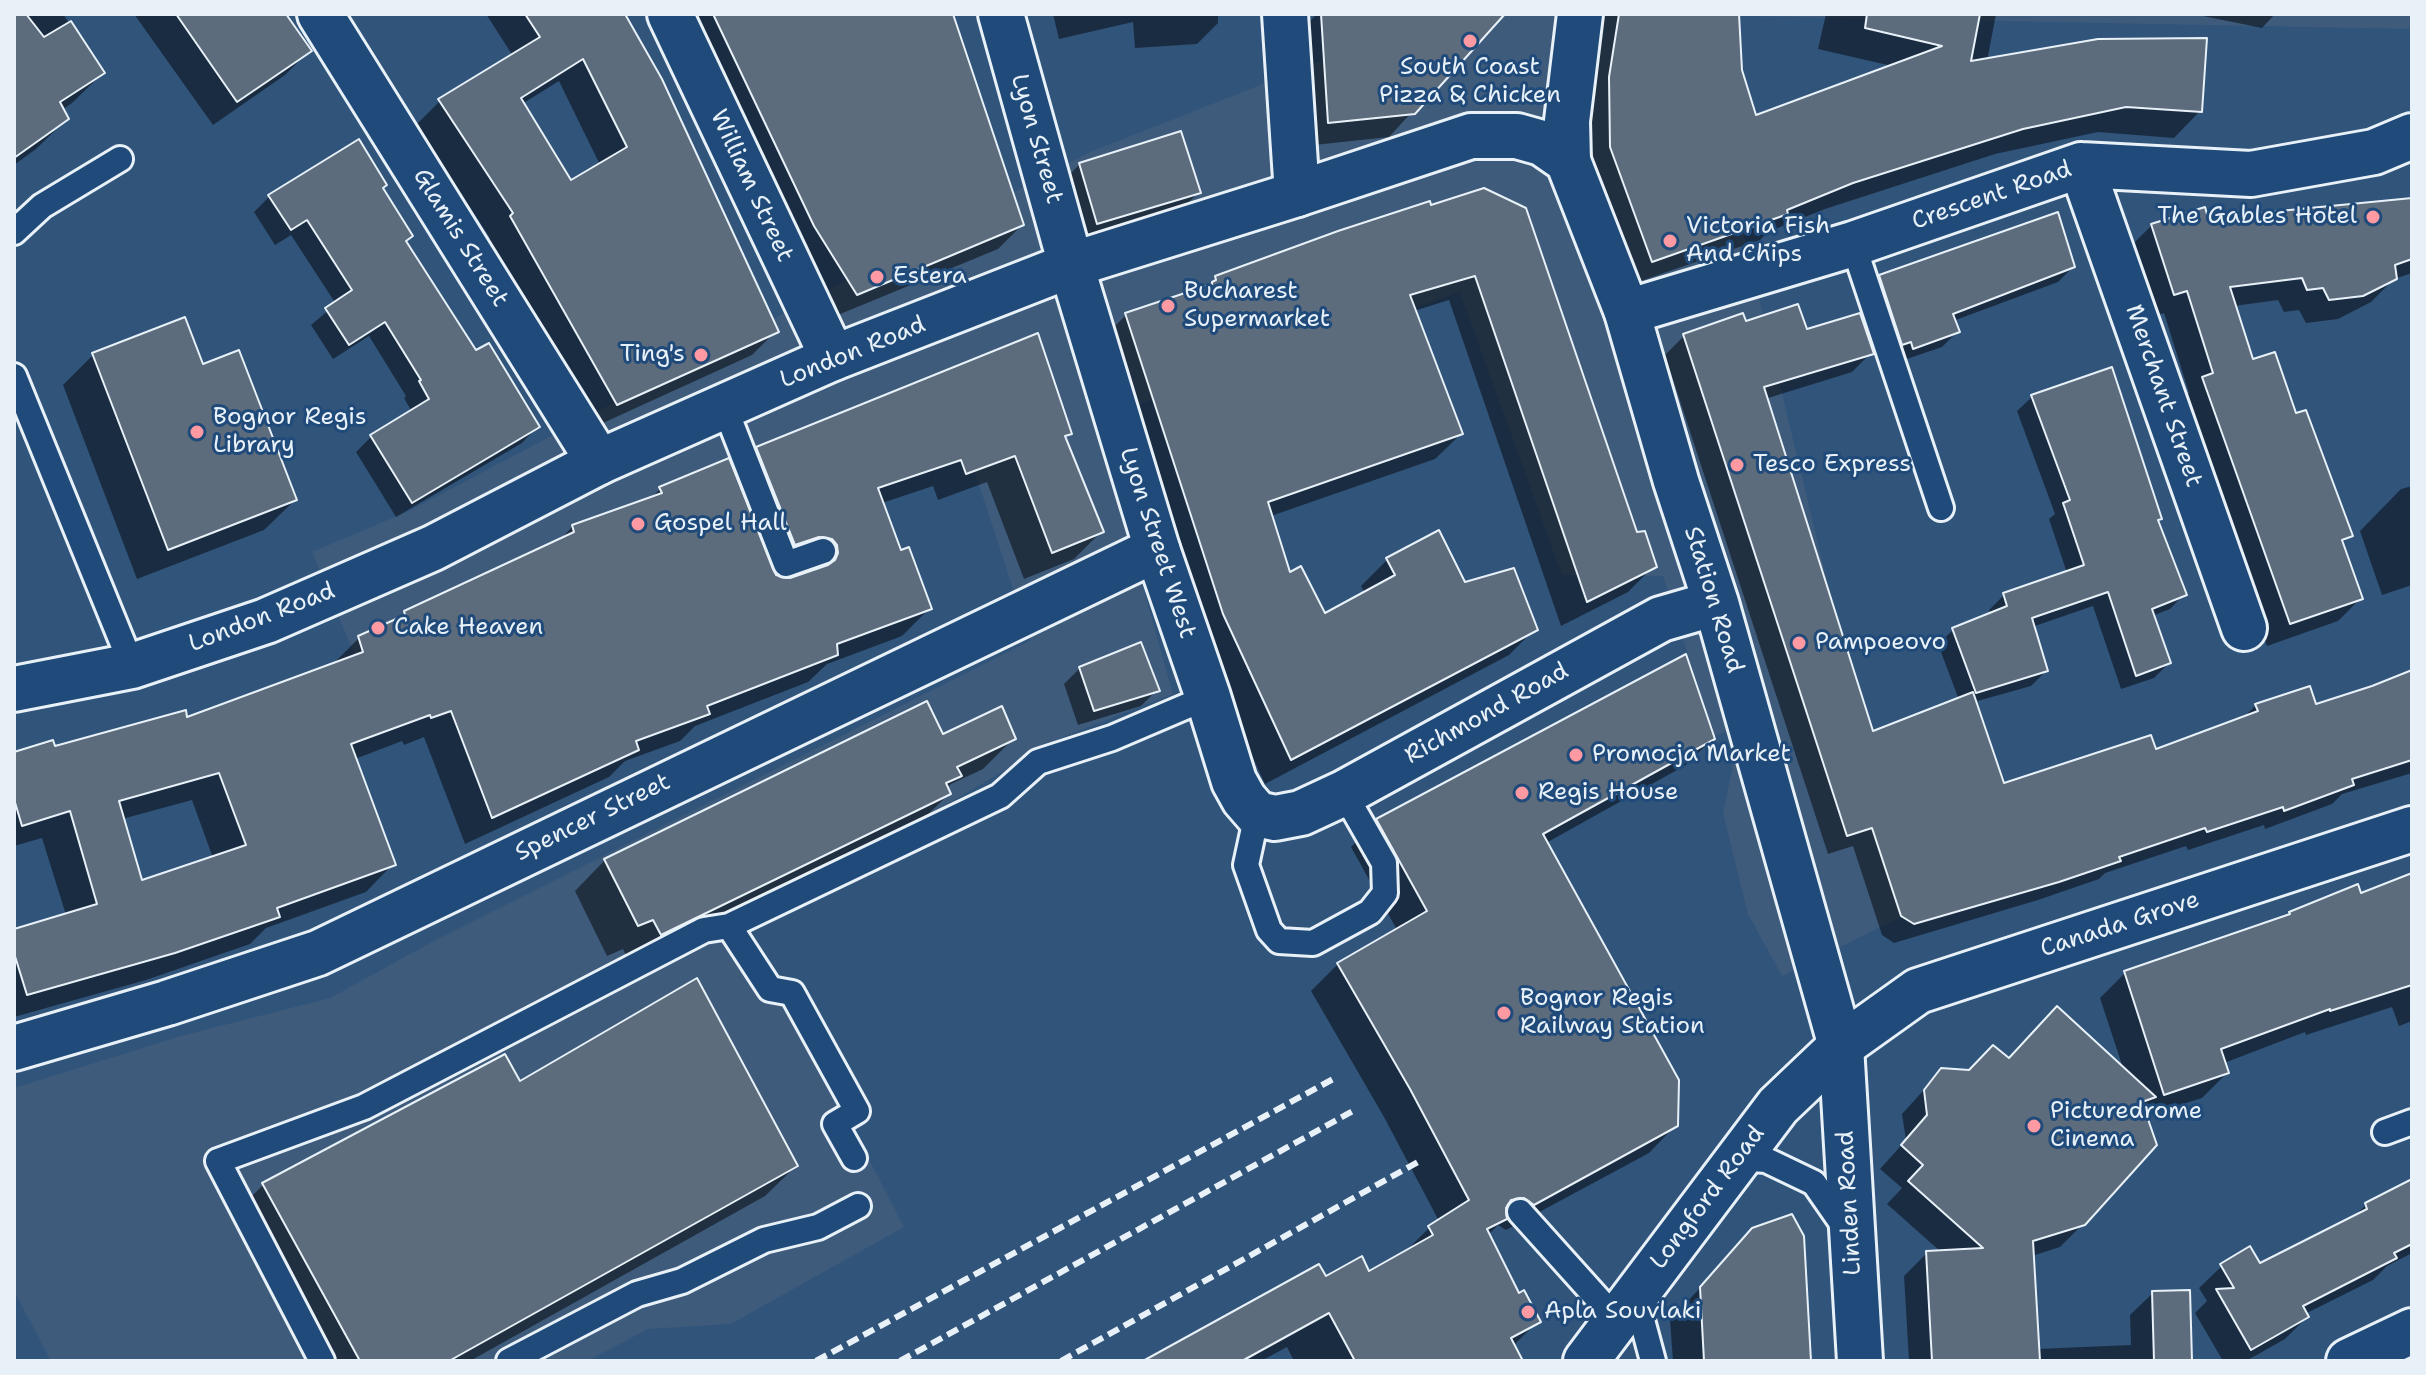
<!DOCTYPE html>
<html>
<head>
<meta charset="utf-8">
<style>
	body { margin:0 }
	#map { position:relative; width:2426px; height:1375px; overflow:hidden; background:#31547b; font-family:"Shantell Sans",sans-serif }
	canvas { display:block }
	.frame { position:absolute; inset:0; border:16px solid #e8f1f8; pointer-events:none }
</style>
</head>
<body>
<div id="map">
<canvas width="2426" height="1375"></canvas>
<div class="frame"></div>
</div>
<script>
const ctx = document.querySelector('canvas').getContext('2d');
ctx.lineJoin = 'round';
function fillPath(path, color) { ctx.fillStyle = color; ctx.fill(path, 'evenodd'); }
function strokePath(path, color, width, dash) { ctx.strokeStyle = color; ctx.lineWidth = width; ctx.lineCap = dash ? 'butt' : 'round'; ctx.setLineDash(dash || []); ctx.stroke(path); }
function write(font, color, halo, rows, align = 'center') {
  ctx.font = font + ' "Shantell Sans",sans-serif'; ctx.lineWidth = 6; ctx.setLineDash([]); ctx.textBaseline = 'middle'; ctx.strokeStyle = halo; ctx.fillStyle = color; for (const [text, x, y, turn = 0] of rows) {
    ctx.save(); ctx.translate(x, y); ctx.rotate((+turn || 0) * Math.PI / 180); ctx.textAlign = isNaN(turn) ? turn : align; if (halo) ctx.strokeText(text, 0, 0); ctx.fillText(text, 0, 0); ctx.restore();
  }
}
fillPath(new Path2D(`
	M1427,14H2412V29L1691,15L1907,914L1782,976L1748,914L1723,813L1732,770L1730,730L1714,736L1663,576L1562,575L1460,292L1096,419L1173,694L1060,738L746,922L904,1227L731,1324L648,1329L588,1361H51L14,1291V1088L181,1036L330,998L430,943L1030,641L967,448L377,709L312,552L409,511L1088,153L1427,19Z`), '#3e5b7b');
fillPath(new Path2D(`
	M14,14H63L103,73L72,103L62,110L67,119L36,149L14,165Z
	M134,14H283L309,51L285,75L213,125Z
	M486,14H623L776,331L752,355L592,428L487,241L490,238L416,125L440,101L513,56ZM559,81L600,165L570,183L522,104Z
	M681,14H952L1022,225L998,249L833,317Z
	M1053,14H1218V23L1197,44L1135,48L1133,22L1059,39Z
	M1317,14H1502L1389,137L1305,146L1298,33Z
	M1598,14H1737L1740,71L1755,117L1892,66L1818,49L1826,14H1996L1987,61L2200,111L2174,138L2098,132L1995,154L1825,209L1768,232L1760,240L1626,286L1585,174Z
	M2193,14H2275L2262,28Z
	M1080,164L1198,193L1175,216L1074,246L1056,188Z
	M381,188L405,242L475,353L537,427L522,443L396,517L356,452L372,436L412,412L404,398L406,396L369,336L333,359L311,325L336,304L291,235L275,245L254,212L270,196Z
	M1484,190L1636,534L1654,566L1628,592L1561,626L1449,300L1414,311L1461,434L1435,459L1271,516L1289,575L1324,616L1365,594L1361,586L1387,560L1438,533L1464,584L1535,629L1509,655L1265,784L1198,640L1100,341L1126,315L1206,289L1216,278Z
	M2412,200V273L2394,279L2371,302L2338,319L2306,323L2299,310L2284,312L2278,300L2234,306L2252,362L2295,416L2351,535L2341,544L2361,598L2338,621L2267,646L2180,402L2189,393L2164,313L2151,317L2129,248L2152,225Z
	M2073,267L2058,282L1953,321L1957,332L1942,347L1898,362L1865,292L1880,277Z
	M1744,324L1805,332L1871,353L1852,372L1765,399L1871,734L1959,700L1938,644L1953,630L1991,615L1989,610L2004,595L2067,573L2049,519L2055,514L2017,411L2032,397L2160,518L2156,522L2184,594L2170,609L2152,616L2169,663L2154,678L2121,689L2093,606L2032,627L2046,671L2031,686L1974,702L2003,786L2155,751L2242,719L2256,705L2315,707L2412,672V773L2342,794L2332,804L2265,829L2264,825L2188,850L2186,846L2105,873L2099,879L2038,900L1894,943L1882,935L1853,846L1828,854L1665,355L1684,336Z
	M93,355L201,367L295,500L264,530L137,579L63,385Z
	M1070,433L1064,439L1101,532L1074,559L1024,579L987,482L938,500L933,486L882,503L900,553L929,609L902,636L827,664L808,682L695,726L680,741L625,761L609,777L465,844L424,737L404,745L402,741L355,759L393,864L366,892L266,928L250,944L146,980L14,1017V931L66,915L42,838L14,846V754L54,748L186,719L331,666L359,638L397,621L405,613L557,543L573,526L650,499L660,489L733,473L757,449ZM790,563L804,566L810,574L790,580L775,577L772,570ZM192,800L213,858L141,882L122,819Z
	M2412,486V585L2382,595L2360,531L2401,489Z
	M1080,668L1157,690L1141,706L1078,725L1064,684Z
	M942,737L1014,738L983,769L951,784L946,789L949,794L918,824L630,964L623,949L607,956L575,891L605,860Z
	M1713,738L1686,765L1546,843L1676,1125L1649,1153L1506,1230L1498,1225L1488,1235L1518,1295L1538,1321L1513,1346L1514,1361H1294L1287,1347L1261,1361H1148L1325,1279L1369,1273L1402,1255L1429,1228L1439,1221L1384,1117L1311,991L1338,964L1397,930L1351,847L1378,820Z
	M2412,875V1021L2399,1026L2392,1007L2306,1035L2305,1032L2224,1063L2227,1073L2202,1098L2145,1116L2083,1224L2060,1247L2032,1256L2037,1349L2131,1345L2130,1315L2153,1293L2190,1361H1909L1904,1276L1927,1253L1941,1252L1887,1204L1902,1188L1880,1169L1906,1140L1902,1114L1942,1070L1969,1072L2008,1060L2124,1071L2100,998L2125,973L2286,918L2290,914L2359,896Z
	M519,1084L796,1166L765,1196L470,1361H313L233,1215L263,1185Z
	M2412,1182V1253L2387,1266L2373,1280L2305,1314L2307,1317L2285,1339L2246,1361H2223L2195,1313L2207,1301L2199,1288L2222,1266H2259L2352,1218L2366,1205Z
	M1754,1230L1809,1361H1673L1670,1320Z`), '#0007');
const building = new Path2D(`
	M14,14H26L44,37L71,21L105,73L60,102L69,119L14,158Z
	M176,14H286L312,51L237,102Z
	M525,14H625L662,79L779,332L617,405L510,216L513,213L438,99L540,37ZM583,59L627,147L571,180L521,98Z
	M713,14H953L1024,225L857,295L814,226Z
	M1321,14H1505L1415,114L1328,123Z
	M1619,14H1739L1742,70L1756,115L1942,46L1865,28L1867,14H1980L1971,61L2098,39L2207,38L2202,112L2126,107L2023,129L1853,183L1787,210L1788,214L1652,262L1610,147L1609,77Z
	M1181,131L1201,193L1097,224L1079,163Z
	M359,139L387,185L383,188L413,236L406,241L476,350L489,343L540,427L412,503L370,435L429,399L419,381L421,380L385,322L349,345L325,308L352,290L307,220L291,230L268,195Z
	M1484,188L1526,208L1637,532L1645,531L1657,567L1587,602L1475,276L1410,295L1463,434L1268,502L1290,572L1301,566L1325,613L1395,575L1386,558L1439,530L1465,582L1514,568L1538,630L1291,760L1223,614L1125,313L1212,284V282L1216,280L1215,276L1338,231L1430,201L1431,205Z
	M2412,198V259L2395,265L2397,279L2363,296L2329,300L2323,288L2307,290L2302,278L2230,287L2253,359L2275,352L2296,413L2306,410L2353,536L2342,540L2363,599L2290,624L2202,377L2213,373L2187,291L2174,295L2151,224L2205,207L2208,218Z
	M2058,212L2075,267L1953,314L1960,332L1913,349L1911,342L1902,345L1879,275Z
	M1798,304L1807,329L1860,313L1874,354L1764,387L1873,731L1973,692L2004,783L2151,735L2156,749L2258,711L2255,704L2310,686L2316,704L2372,686L2412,670V760L2352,779L2354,785L2284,811L2283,807L2207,832L2205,828L2119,857L2121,861L2059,882L1914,924L1901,916L1872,828L1847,836L1683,334L1743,313L1746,321Z
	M185,317L203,364L239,350L297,500L168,550L92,353Z
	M1038,333L1072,434L1065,436L1104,532L1052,553L1015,456L966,474L961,460L878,488L901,550L909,547L932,609L837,644L838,655L707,706L710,714L636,741L639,750L492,818L451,711L431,718L430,715L351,744L396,865L277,908L280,917L175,953L27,995L14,953V929L97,904L70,811L22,826L14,799V752L53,740L55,746L186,710L187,717L363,652L358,636L405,615L404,611L574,532L572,525L662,493L659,487L729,458L776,575L790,578L828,565L835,560L838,553L837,545L832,539L819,537L795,545L756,447ZM219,773L246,845L142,880L119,801Z
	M2112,367L2162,519L2158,520L2187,595L2152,609L2171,663L2136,676L2108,592L2032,618L2048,671L1976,693L1952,628L2007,606L2003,593L2084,565L2063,503L2070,500L2031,395Z
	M1141,642L1160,691L1094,711L1079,667Z
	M1686,654L1715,739L1543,834L1679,1080L1678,1126L1534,1205L1524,1198L1511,1200L1506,1208L1507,1219L1487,1229L1519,1293L1524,1290L1541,1322L1511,1338L1523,1361H1355L1329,1313L1242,1361H1143L1319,1264L1326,1276L1362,1256L1369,1271L1433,1235L1428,1226L1469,1200L1410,1089L1337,963L1427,911L1376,819Z
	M927,701L943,734L1002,706L1016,739L957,767L962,776L946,783L951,794L661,935L653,920L638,926L604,859Z
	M2412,873V985L2330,1011V1009L2221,1049L2229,1073L2164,1095L2124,971L2290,914L2289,912L2358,884L2361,893Z
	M697,978L798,1166L449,1361H360L262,1183L505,1054L520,1081Z
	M2057,1006L2156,1097L2142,1102L2157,1145L2085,1225L2033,1241L2040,1361H1932L1926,1251L1983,1248L1908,1181L1923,1165L1901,1145L1927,1115L1924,1090L1941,1068L1969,1070L1993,1045L2009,1058Z
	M2412,1179V1244L2394,1253L2397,1258L2303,1306L2309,1317L2251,1350L2216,1289L2234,1288L2220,1264L2250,1246L2260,1263L2367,1209L2365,1203Z
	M1792,1214L1804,1236L1811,1361H1704L1700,1287L1752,1228Z
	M2190,1290L2192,1361H2154L2152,1291Z`);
fillPath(building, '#5c6c7c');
strokePath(building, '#e8f1f8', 2);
const service = new Path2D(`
	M14,232L42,206L120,159
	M1853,244L1941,508
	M14,376L132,666
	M725,408L786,564L823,551
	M1257,814L1246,865L1269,930L1279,941L1313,943L1370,912L1385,893L1384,863L1344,793
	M729,926L770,989L792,993L857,1111L835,1124L854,1158
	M2385,1132L2412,1122
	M1738,1158L1766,1160L1814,1183L1846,1229
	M1520,1212L1617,1320
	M1635,1294L1653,1361
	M322,1361L218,1161L364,1107L704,930L729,926L1000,796L1038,762L1112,738L1208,697
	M509,1361L637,1294L682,1281L764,1240L818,1227L858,1206`);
const minor = new Path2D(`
	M320,14L599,462
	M670,14L833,358
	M1285,14L1297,194
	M1568,161L1567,121L1580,14
	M2081,165L2244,628
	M1627,312L1853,244L2081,165L2251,174L2374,152L2412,136
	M14,1048L167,1003L318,953L1157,549
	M2349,1361L2412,1331`);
const tertiary = new Path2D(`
	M1001,14L1071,265L1157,549L1208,697L1234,781L1244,799L1257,814L1275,818L1301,813L1344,793L1661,619L1716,603
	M14,689L132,666L266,621L433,548L599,462L833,358L1071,265L1297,194L1471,136H1517L1542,143L1568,161L1627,312L1676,481L1716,603L1841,1046L1860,1361`);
const secondary = new Path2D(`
	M1586,1361L1778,1106L1841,1046L1918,991L2412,829`);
strokePath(service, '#e8f1f8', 30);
strokePath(minor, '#e8f1f8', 50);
strokePath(tertiary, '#e8f1f8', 50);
strokePath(secondary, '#e8f1f8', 50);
strokePath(service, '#1f4a7a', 24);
strokePath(minor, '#1f4a7a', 44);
strokePath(tertiary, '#1f4a7a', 44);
strokePath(secondary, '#1f4a7a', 44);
strokePath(new Path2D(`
	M816,1361L1335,1078
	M900,1361L1353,1111
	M1061,1361L1418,1162`), '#e8f1f8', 6, [12, 6]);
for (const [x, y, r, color] of [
	[1470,41,8,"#ff9aa2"],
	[2373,217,8,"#ff9aa2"],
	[1670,241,8,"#ff9aa2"],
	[877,277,8,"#ff9aa2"],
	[1168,306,8,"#ff9aa2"],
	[701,355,8,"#ff9aa2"],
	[197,432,8,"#ff9aa2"],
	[1737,465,8,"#ff9aa2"],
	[638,524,8,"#ff9aa2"],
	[378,628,8,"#ff9aa2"],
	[1799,643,8,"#ff9aa2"],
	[1576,755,8,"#ff9aa2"],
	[1522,793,8,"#ff9aa2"],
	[1504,1013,8,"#ff9aa2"],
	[2034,1126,8,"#ff9aa2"],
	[1528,1312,8,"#ff9aa2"]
]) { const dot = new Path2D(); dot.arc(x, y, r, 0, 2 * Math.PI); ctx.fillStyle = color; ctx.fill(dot); strokePath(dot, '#1f4a7a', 3); }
write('24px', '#e8f1f8', '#1f4a7a', [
	["South Coast",1470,68,"center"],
	["Pizza & Chicken",1470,96,"center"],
	["The Gables Hotel",2357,217,"right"],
	["Victoria Fish",1686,227],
	["And Chips",1686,255],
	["Estera",893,277],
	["Bucharest",1184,292],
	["Supermarket",1184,320],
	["Ting's",685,355,"right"],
	["Bognor Regis",213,418],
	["Library",213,446],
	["Tesco Express",1753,465],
	["Gospel Hall",654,524],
	["Cake Heaven",394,628],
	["Pampoeovo",1815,643],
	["Promocja Market",1592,755],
	["Regis House",1538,793],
	["Bognor Regis",1520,999],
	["Railway Station",1520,1027],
	["Picturedrome",2050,1112],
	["Cinema",2050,1140],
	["Apla Souvlaki",1544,1312]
], 'left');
write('24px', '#e8f1f8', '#1f4a7a', [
	["Lyon Street",1036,139,74],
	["William Street",751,186,65],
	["Crescent Road",1992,196,-19],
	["Glamis Street",460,238,58],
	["London Road",853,353,-22],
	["Merchant Street",2163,396,71],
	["Lyon Street West",1157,543,72],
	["Station Road",1713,600,73],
	["London Road",262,618,-21],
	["Richmond Road",1487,714,-29],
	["Spencer Street",593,818,-26],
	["Canada Grove",2120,925,-18],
	["Longford Road",1708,1198,-53],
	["Linden Road",1850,1203,-93]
]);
</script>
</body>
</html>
